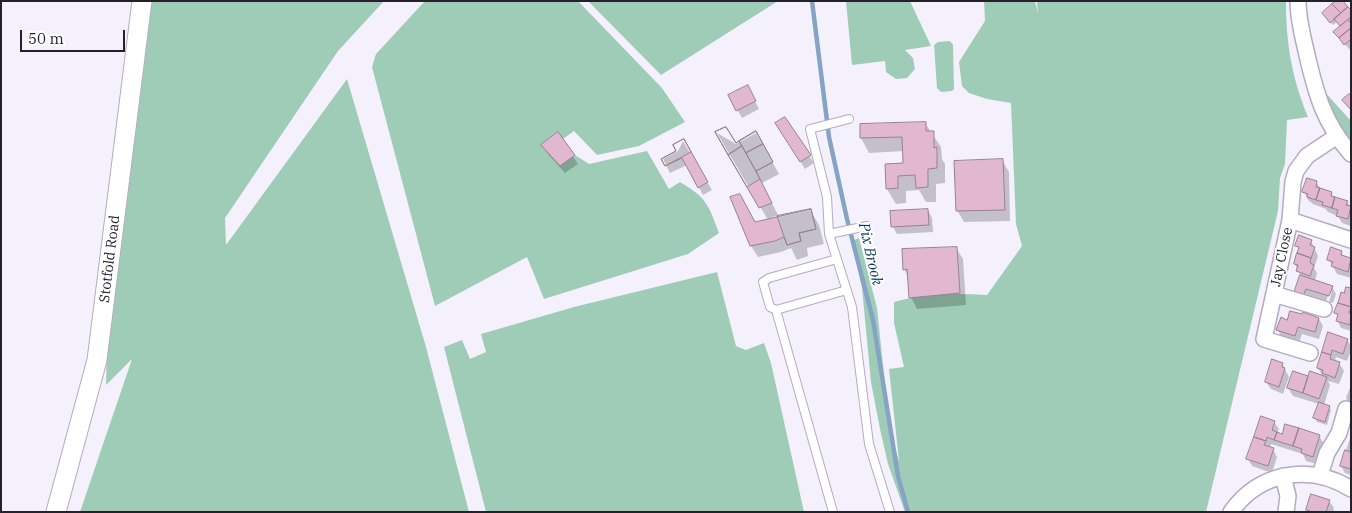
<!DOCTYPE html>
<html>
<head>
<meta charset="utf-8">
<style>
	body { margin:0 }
	#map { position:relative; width:1352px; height:513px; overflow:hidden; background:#f4f1fc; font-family:"IBM Plex Serif",serif }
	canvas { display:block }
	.frame { position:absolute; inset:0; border:2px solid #23212a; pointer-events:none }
	.scale { position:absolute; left:20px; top:30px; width:105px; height:22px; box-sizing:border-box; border:2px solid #23212a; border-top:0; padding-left:6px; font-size:15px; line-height:18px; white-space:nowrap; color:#23212a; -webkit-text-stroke:4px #fff; paint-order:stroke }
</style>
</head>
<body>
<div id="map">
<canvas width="1352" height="513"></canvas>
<div class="frame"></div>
<div class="scale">50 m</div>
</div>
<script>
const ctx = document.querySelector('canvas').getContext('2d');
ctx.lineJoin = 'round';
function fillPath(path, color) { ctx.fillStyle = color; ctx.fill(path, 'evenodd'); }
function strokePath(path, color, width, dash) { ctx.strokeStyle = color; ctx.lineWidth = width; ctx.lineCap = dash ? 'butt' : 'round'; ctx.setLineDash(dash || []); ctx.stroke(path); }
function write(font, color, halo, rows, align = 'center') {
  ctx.font = font + ' "IBM Plex Serif",serif'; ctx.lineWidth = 4; ctx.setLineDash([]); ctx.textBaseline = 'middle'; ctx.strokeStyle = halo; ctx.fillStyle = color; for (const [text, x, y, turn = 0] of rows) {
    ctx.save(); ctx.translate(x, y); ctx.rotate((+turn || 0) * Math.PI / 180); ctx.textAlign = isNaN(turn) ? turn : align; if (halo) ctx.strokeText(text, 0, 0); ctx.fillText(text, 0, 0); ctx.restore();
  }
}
fillPath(new Path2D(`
	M149,1H384L338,51L225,218L226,245L347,79L426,347L469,512H80L132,359L106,385L107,344Z
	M425,1H578L662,88L685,122L639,146L597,155L574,131L563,139L557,132L541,145L560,166L575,155L589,164L647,151L669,189L680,182C707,198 708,204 719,233L688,254L544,299L527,257L435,306L372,67L376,54Z
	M588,1H778L661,75Z
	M846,1H910L931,46L905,50L913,58L915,69L907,78L896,79L886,72L885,61L852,65Z
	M984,1H1035L1038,13L1037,1H1286C1286,44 1292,78 1308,117L1287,120L1285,164L1280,178L1278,211L1206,512H905L888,464L880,429L871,382L862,288L852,241L859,238L877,308L885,384L894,444L899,461L889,369L904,367L894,323V302C924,293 957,293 987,295L1022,246L1016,224L1011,103L987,99L969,93L962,86L959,62L985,21Z
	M950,41L953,45L954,89L952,91L941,92L937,88L934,45L938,42Z
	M1323,90L1351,121V150L1337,128Z
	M717,272L736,346L746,350L764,343L771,363L804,512H486L444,347L462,340L470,359L486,352L481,334L574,307Z`), '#9fccb6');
fillPath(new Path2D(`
	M1341,1L1351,12V22L1349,23L1351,25V51L1337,36L1341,27L1337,22L1333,25L1326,17Z
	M747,86L759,109L742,118L730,96Z
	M784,118L814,163L805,169L777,123Z
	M925,123L941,147L942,159L945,164V183L936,184V202H926L919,190L906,191V203L896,204L887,189L886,165L905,164L904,151L869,153L861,138Z
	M557,133L578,164L565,173L547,153L543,145Z
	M717,133L736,144L756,133L779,174L762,183L778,215L770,218L771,219L810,210L819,225L824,244L807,248L808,256L797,260L791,248L781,252L758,257L751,246L755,224L768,220Z
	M683,141L712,190L703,195L687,165L670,173L663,159L678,151Z
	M1002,160L1009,172L1010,221L964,222L957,210Z
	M1316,182L1321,189L1331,193L1334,198L1347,202L1351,207V226L1342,223L1338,216L1328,212L1326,209L1313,204L1308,200L1304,192Z
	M928,210L932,218L933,232L897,234L893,227Z
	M1311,241L1318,256L1314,268L1317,273L1315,281L1332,287L1336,294L1333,303L1329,302L1332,291H1330L1326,301L1310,296L1307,303L1300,301L1301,276L1295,264L1300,251L1297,246Z
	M956,248L963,259L966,305L917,309L911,297L909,278L904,269Z
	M1341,252L1344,258L1351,260V278L1337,274L1329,260Z
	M1351,290V331L1341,328L1337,320L1338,317L1336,313L1345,295Z
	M1319,319L1323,326L1319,339L1302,334L1299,343L1282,338L1278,330L1288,321Z
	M1329,334L1347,340L1351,346V350L1347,361L1336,357L1335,362L1339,363L1344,371L1339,384L1328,381L1330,385L1324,405L1329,407L1331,410L1327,425L1317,422L1315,418L1319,404L1293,396L1288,388L1293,373L1309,377H1323L1318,368Z
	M1282,364L1289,377L1283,394L1271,389L1266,382Z
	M1351,385V406L1346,398Z
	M1274,422L1279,429L1277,433L1282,435L1319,436L1324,444L1317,464L1306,461L1303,454L1271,444L1270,448L1273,449L1277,457L1272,473L1252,466L1248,459Z
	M1351,435V475L1345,473L1341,466Z
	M1312,496L1329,501L1334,508L1333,512H1307Z`), '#0003');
strokePath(new Path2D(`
	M812,1L829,137L847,219L873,320L898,476L908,512`), '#85a3c4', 4.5);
const building = new Path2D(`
	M1336,1H1343L1348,7L1341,13L1332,4Z
	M1332,4L1341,13L1330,23L1322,13Z
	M1348,7L1351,10V17L1340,26L1334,19Z
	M1348,20L1351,23V28L1339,38L1333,32Z
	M1351,28V39L1344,45L1339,38Z
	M748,85L756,101L736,111L728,95Z
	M1349,94L1351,95V110L1342,100Z
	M785,117L811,155L800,162L775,123Z
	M926,122V131H934V148L937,147V168L928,169V187L916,188L915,175L898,176V188L886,189L885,164L903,163L902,137L860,138V124Z
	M726,127L736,143L756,131L773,162L756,171L772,203L759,208L715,132Z
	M726,127L736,143L739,141L742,146L728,155L715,132Z
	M756,131L763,144L746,153L739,141Z
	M558,132L575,155L560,166L541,145Z
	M684,139L708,182L698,188L682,158L665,166L661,159L676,151L673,145Z
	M684,139L691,152L665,166L661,159L676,151L673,145Z
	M763,144L773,162L756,171L746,153Z
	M742,146L760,179L747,187L728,155Z
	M1003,159L1005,210L956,211L954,161Z
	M1307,178L1317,181L1316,187L1320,188L1316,200L1307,197L1308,194L1302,192Z
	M1320,188L1332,192L1331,196L1335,197L1332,208L1322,205L1323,202L1316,200Z
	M740,194L755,222L811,209L816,229L799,233L801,241L787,245L784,237L775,241L750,246L730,197Z
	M1335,197L1348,201L1346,205L1351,206L1348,219L1336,216L1338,210L1332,208Z
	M811,209L816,229L799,233L801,241L787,245L777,216Z
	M928,209L929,225L891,227L890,211Z
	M1299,235L1312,240L1310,245L1315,247L1311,258L1297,253L1299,247L1295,246Z
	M957,247L960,293L909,298L907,269L903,270L902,249Z
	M1331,247L1342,251L1341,255L1351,258L1348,272L1331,266L1333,262L1327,260Z
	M1297,253L1311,258L1310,263L1314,265L1310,276L1296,271L1298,265L1294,264Z
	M1300,275L1333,286L1329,296L1306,289L1303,296L1294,293Z
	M1346,287L1351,288V307L1338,303L1341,292L1344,293Z
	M1338,303L1351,307L1349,313H1351L1350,325L1336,321L1338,314L1334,313Z
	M1290,311L1302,314L1303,312L1319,318L1315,332L1298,327L1295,336L1276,330L1281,317L1287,320Z
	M1328,332L1348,339L1343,354L1332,350L1331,355L1322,352Z
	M1322,352L1331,355L1330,359L1340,362L1335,378L1322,373L1323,370L1317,368Z
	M1272,359L1283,363L1282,367L1285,368L1279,387L1265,382Z
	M1293,371L1308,376L1303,393L1287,388Z
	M1310,371L1327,377L1319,399L1303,393Z
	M1319,402L1330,406L1325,422L1313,418Z
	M1261,416L1275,421L1272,430L1277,432L1274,440L1267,437L1266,441L1254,437Z
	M1285,424L1299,428L1293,446L1274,440L1277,432L1282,434Z
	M1299,428L1320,435L1313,457L1301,453L1302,449L1293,446Z
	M1254,437L1266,441L1264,445L1274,448L1268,466L1246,459Z
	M1345,450L1351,452V469L1340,466Z
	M1311,494L1330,500L1326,512H1313L1306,510Z`);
fillPath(building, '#e2b7d0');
strokePath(building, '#99818f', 1);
const service = new Path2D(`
	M849,119L810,129L827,197L829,234L852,307L869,444L890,512
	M829,234L867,226
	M837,259L769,278L763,282L770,307L776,310L847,290
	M776,310L833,512`);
const minor = new Path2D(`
	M1298,1C1298,20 1303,37 1307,55C1316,94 1324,123 1351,154
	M1290,220L1351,240
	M1274,294L1324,309
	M1310,353L1264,339L1290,220L1293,182L1296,171L1307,156L1337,136
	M1320,475L1327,453L1339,433L1346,409
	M1283,476L1288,496L1286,512
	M1231,512C1259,472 1310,463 1351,489`);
const tertiary = new Path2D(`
	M56,512L97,360L142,1`);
strokePath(service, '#b2abc3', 10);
strokePath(minor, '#b2abc3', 18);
strokePath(tertiary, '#b2abc3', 21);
strokePath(service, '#fff', 8);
strokePath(minor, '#fff', 15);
strokePath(tertiary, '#fff', 19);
write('14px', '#23212a', '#fff', [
	["Jay Close",1282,257,-78],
	["Stotfold Road",110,259,-83]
]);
write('italic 15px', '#093963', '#fff', [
	["Pix Brook",870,254,77]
]);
</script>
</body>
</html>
